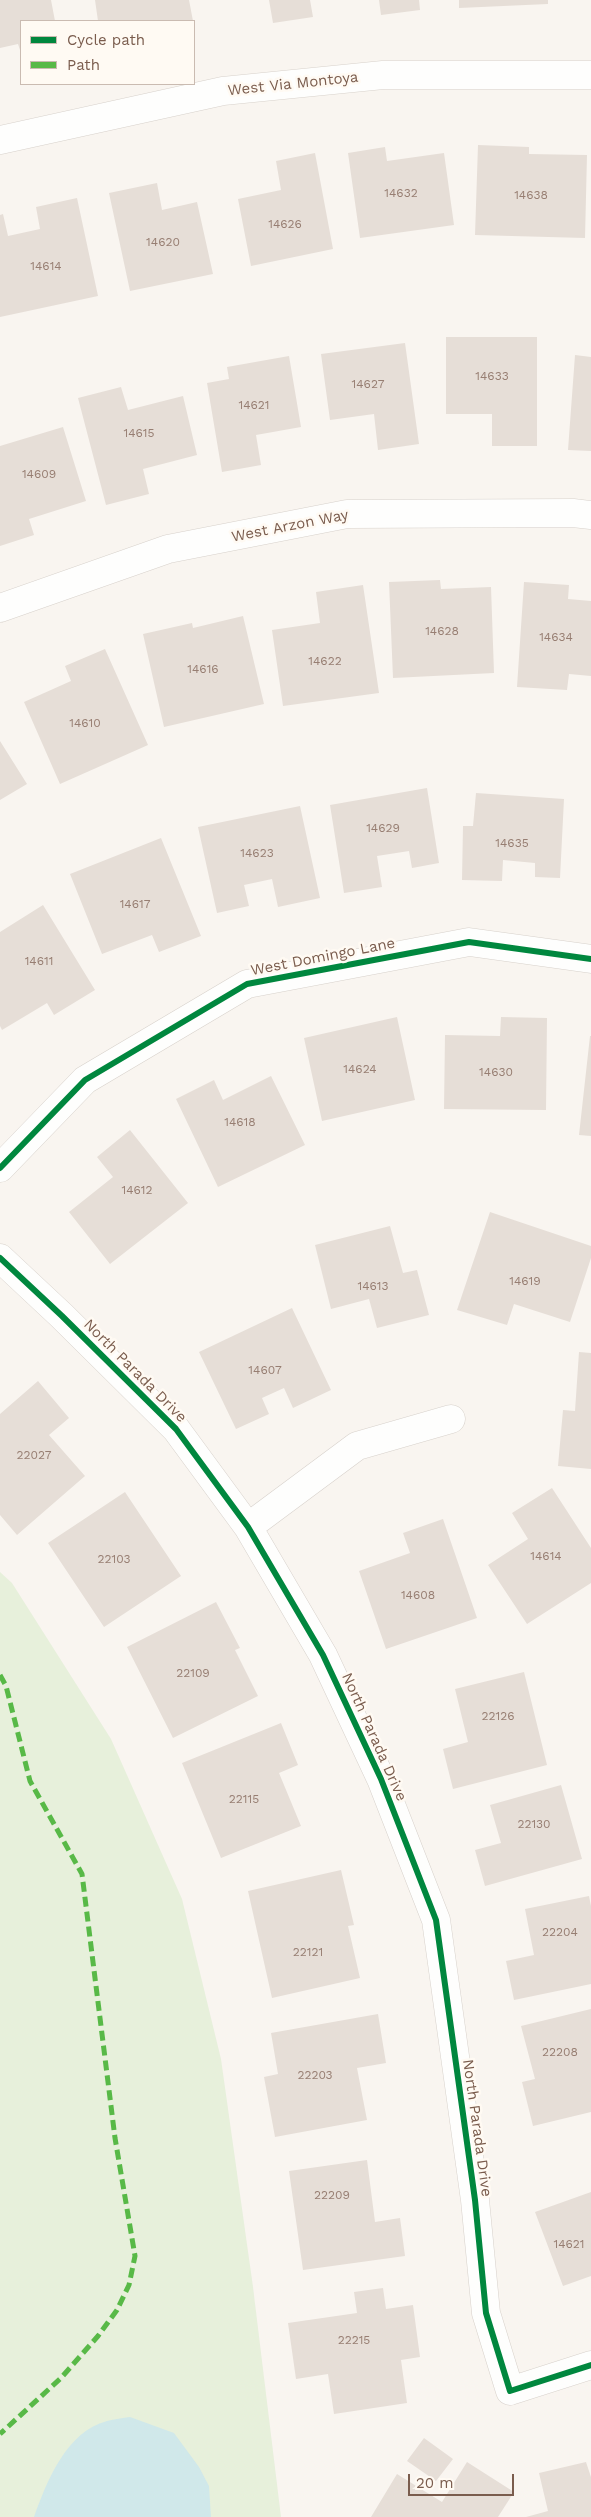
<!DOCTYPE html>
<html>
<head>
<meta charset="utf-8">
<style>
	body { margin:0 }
	#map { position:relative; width:591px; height:2517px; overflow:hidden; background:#f9f5f0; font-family:"Work Sans",sans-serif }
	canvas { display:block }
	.legend { position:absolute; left:20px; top:20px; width:175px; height:65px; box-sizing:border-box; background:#fffaf3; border:1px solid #cabbb1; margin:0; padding:6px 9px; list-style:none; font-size:15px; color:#7a5c4d }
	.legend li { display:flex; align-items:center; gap:10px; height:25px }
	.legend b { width:25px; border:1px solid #cabbb1 }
	.scale { position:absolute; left:408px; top:2474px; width:106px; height:22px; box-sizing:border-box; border:2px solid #7a5c4d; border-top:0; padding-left:6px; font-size:15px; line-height:18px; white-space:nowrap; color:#7a5c4d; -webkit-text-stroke:4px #fffaf3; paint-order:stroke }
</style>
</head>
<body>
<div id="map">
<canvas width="591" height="2517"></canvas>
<ul class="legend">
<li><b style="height:6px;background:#00873e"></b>Cycle path</li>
<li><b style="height:6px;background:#58b947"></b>Path</li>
</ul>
<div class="scale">20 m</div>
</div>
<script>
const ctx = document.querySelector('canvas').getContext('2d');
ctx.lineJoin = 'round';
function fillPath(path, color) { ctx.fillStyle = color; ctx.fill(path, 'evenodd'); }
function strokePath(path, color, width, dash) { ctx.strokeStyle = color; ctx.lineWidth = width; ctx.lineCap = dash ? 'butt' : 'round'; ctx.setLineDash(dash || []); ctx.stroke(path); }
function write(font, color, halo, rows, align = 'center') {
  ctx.font = font + ' "Work Sans",sans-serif'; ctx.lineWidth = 5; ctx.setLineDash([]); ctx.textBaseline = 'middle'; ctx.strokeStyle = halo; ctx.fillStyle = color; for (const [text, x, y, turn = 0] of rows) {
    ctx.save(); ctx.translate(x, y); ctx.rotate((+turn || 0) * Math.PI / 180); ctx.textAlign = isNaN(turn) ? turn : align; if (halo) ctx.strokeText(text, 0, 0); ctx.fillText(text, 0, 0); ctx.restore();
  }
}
fillPath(new Path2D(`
	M0,1572L12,1583L111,1739L182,1899L221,2059L253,2287L281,2517H0Z`), '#e7f0db');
fillPath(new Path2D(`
	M130,2417L174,2433L199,2467L209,2486L211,2517H34C47,2481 66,2432 107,2421C114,2419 123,2418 130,2417Z`), '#d0e8ea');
fillPath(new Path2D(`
	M0,0H51L55,21H21V53L18,44L0,48Z
	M95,0H189L193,21H98Z
	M269,0H310L313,17L273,23Z
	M379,0H419L420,10L381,15Z
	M459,0H548V4L459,8Z
	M478,145L529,147V154L587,155L585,238L475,235Z
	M385,147L387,161L444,153L454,225L360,238L348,153Z
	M315,153L333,249L251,266L238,199L281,190L276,161Z
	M157,183L162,210L197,202L213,274L130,291L109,193Z
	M77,198L98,296L0,317V215L3,214L8,236L40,229L36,207Z
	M446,337H537V446H492V414H446Z
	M405,343L419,444L378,450L374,414L330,420L321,354Z
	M575,355L591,357V451L568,450Z
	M289,356L301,427L256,435L261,465L222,472L207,383L229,379L227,367Z
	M121,387L128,410L183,396L197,455L143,469L149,494L106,505L78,398Z
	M63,427L86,501L29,519L34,535L0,546V446Z
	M440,580L441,589L491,587L494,673L393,678L389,582Z
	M524,582L569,585L568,599L591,601V676L569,674L567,690L517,687Z
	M363,585L379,693L283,706L272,630L320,623L316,592Z
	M243,616L264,704L164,727L143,634L192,623L193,628Z
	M105,649L148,745L60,784L24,702L71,681L65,666Z
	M0,741L27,784L0,800Z
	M427,788L439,863L412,868L409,851L377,856L382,887L344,893L330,805Z
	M476,793L564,799L560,878L535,877V863L503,860L502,881L462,880L463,826H473Z
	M300,806L320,898L278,907L272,879L244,885L249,906L217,913L198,827Z
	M161,838L201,936L159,952L152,935L102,954L70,874Z
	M43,905L95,990L54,1015L47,1003L2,1030L0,1026V932Z
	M397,1017L415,1100L322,1121L304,1038Z
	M501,1017L547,1018L546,1110L444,1109L445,1035L500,1036Z
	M590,1036H591V1136L579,1135Z
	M271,1076L305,1145L218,1187L176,1099L214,1080L223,1100Z
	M130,1130L188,1203L110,1264L69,1212L113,1177L97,1157Z
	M490,1212L591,1246V1258L570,1322L514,1304L507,1325L457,1310Z
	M390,1226L403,1273L417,1270L429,1315L377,1328L369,1299L331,1309L315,1245Z
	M292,1308L331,1390L293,1408L284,1388L262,1398L269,1414L236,1429L199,1352Z
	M579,1352L591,1353V1469L558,1466L563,1410L575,1411Z
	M38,1381L69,1418L49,1435L85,1476L17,1535L0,1515V1414Z
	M552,1488L591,1548V1583L527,1624L488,1565L528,1539L512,1513Z
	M125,1492L181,1576L104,1627L48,1543Z
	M443,1519L477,1618L386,1649L359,1571L410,1553L403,1533Z
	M216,1602L240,1648L235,1650L258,1696L173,1738L127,1647Z
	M524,1672L547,1765L453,1789L443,1749L468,1742L455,1689Z
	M281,1723L298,1765L279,1773L301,1826L221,1858L182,1763Z
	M561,1785L582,1859L485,1886L475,1850L501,1843L490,1805Z
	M341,1870L354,1925L348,1926L360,1978L272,1998L248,1891Z
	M589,1896L591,1906V1984L514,2000L506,1961L534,1955L525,1909Z
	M591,2009V2112L533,2126L522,2082L535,2079L521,2026Z
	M378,2014L386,2063L357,2068L367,2120L275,2137L264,2077L278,2074L271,2033Z
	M367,2160L375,2222L400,2218L405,2256L303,2270L289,2171Z
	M591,2192V2276L563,2286L535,2212Z
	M383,2288L386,2309L413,2305L420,2357L401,2360L407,2403L334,2414L328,2374L296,2379L288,2323L357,2313L354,2292Z
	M424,2438L453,2459L436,2481L407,2461Z
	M467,2462L514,2492L498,2517H371L397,2474L442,2502Z
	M586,2462L591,2477V2517H526L548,2511L539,2473Z`), '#e6ded7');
const minor = new Path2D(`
	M0,140L223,91L383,75H591
	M0,608L168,549L347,514L573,513L591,515
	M0,1168L85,1080L247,984L469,942L591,959
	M0,1258L62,1316L176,1429L248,1527L323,1655L381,1779L436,1920L475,2200L486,2313L510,2391L591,2365
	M248,1527L357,1446L451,1419`);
strokePath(minor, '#d7d1cb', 29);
strokePath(minor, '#fefefd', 28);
strokePath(new Path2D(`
	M0,1675L6,1686L30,1781L82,1874L115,2138L135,2256L129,2285L117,2310L98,2336L61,2378L0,2434`), '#58b947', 5, [10, 5]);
strokePath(new Path2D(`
	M0,1168L85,1080L247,984L469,942L591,959
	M0,1258L62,1316L176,1429L248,1527L323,1655L381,1779L436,1920L475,2200L486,2313L510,2391L591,2365`), '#00873e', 6);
write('12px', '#977e72', null, [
	["14632",401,193],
	["14638",531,195],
	["14626",285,224],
	["14620",163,242],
	["14614",46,266],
	["14633",492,376],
	["14627",368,384],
	["14621",254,405],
	["14615",139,433],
	["14609",39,474],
	["14628",442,631],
	["14634",556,637],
	["14622",325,661],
	["14616",203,669],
	["14610",85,723],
	["14629",383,828],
	["14635",512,843],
	["14623",257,853],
	["14617",135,904],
	["14611",39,961],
	["14624",360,1069],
	["14630",496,1072],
	["14618",240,1122],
	["14612",137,1190],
	["14619",525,1281],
	["14613",373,1286],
	["14607",265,1370],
	["22027",34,1455],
	["14614",546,1556],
	["22103",114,1559],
	["14608",418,1595],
	["22109",193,1673],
	["22126",498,1716],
	["22115",244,1799],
	["22130",534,1824],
	["22204",560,1932],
	["22121",308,1952],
	["22208",560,2052],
	["22203",315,2075],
	["22209",332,2195],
	["14621",569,2244],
	["22215",354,2340]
]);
write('15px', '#7a5c4d', '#fffaf3', [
	["West Via Montoya",293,84,-6],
	["West Arzon Way",290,526,-11],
	["West Domingo Lane",323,957,-11],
	["North Parada Drive",135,1371,45],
	["North Parada Drive",374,1737,66],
	["North Parada Drive",477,2128,82]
]);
</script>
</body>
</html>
